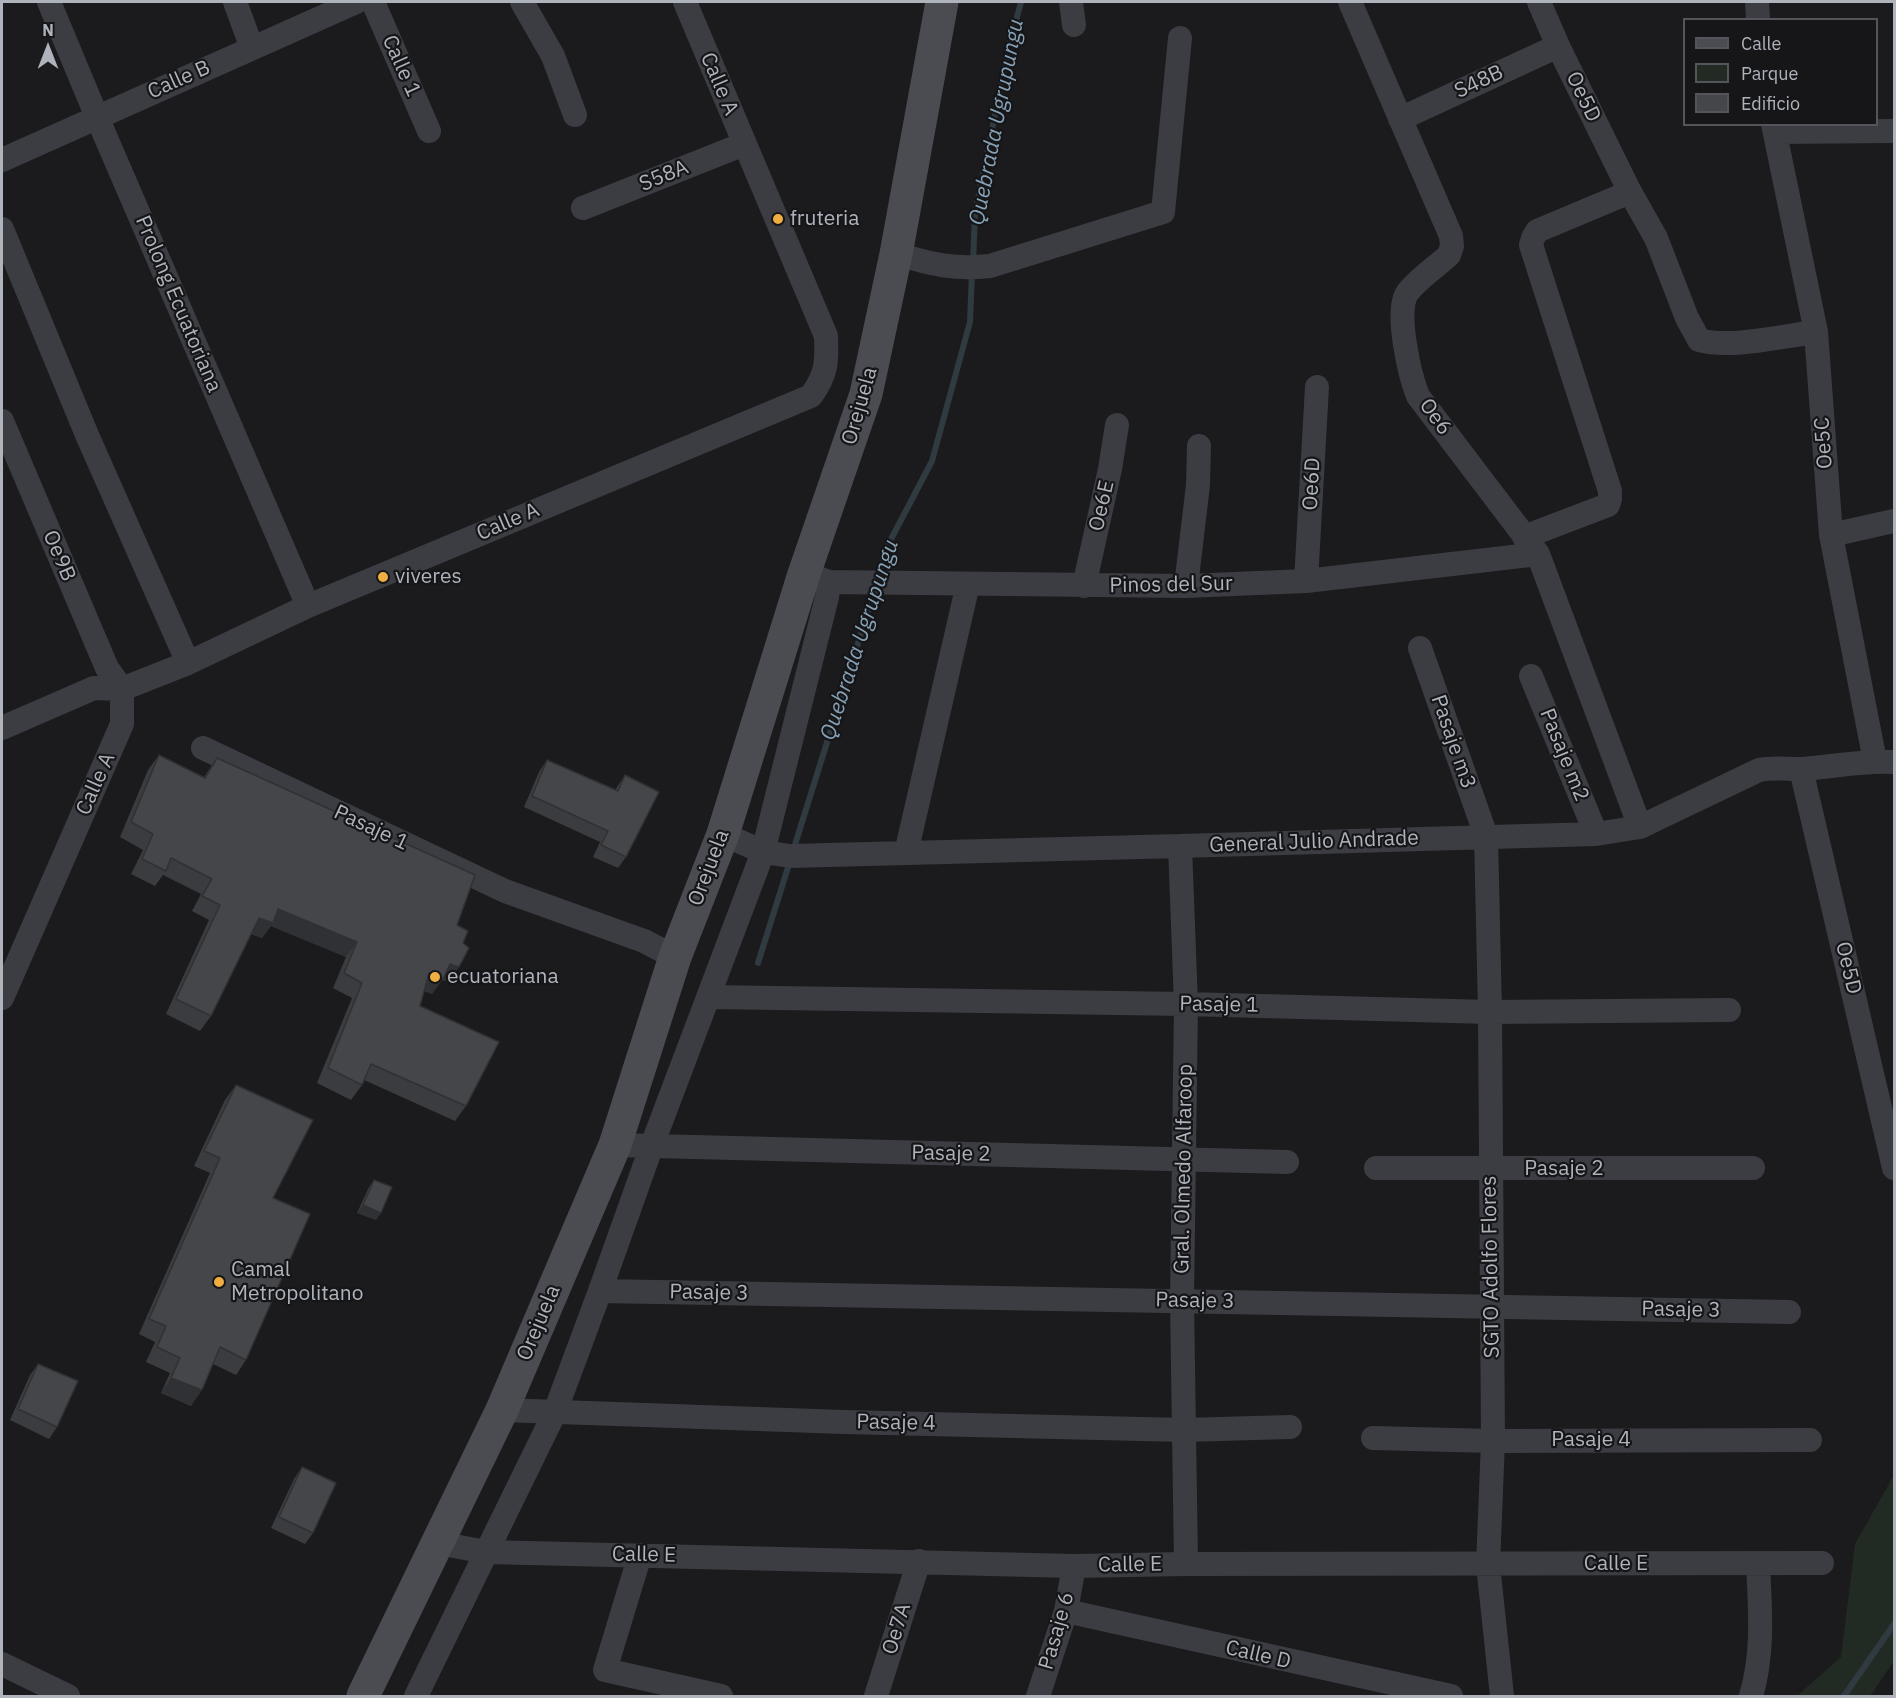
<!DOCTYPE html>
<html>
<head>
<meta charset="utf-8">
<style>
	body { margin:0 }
	#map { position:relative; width:1896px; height:1698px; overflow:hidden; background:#1b1b1d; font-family:"IBM Plex Sans",sans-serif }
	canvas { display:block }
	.frame { position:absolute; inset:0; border:3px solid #aeb3bc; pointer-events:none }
	.legend { position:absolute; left:1683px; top:18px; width:195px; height:108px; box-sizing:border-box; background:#161618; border:2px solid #53555a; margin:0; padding:8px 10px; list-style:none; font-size:18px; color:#aeb3bc }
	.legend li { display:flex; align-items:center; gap:12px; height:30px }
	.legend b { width:30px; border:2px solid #53555a }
	.north { position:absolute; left:18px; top:18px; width:60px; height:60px; -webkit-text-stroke:4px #161618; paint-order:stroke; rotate:0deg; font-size:16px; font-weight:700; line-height:24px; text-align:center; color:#aeb3bc }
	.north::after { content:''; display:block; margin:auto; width:21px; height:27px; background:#aeb3bc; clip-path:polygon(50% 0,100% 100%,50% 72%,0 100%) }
</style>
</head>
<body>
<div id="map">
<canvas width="1896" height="1698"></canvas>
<div class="frame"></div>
<ul class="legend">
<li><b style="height:8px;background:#4a4c52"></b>Calle</li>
<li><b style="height:16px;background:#222b23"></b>Parque</li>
<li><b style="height:16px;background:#45464a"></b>Edificio</li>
</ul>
<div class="north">N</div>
</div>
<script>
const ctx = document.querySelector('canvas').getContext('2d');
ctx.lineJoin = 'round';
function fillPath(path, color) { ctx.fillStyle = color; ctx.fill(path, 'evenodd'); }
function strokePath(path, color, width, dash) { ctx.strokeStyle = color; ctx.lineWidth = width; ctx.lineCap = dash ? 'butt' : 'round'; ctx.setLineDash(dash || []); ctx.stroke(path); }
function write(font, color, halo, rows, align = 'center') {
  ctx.font = font + ' "IBM Plex Sans",sans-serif'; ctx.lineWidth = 4.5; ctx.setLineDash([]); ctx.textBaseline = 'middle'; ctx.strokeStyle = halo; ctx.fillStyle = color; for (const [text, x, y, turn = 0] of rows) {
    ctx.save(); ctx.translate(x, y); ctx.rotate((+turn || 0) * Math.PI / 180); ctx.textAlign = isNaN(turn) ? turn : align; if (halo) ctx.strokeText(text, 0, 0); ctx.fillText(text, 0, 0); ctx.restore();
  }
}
fillPath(new Path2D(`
	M1894,1475V1661L1870,1696H1797L1841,1657L1855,1544Z`), '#222b23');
strokePath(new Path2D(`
	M973,263L975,213L1008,51L1021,2
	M879,576L888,545L932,461L970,322L972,273
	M793,851L875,589
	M758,963L790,861
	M1844,1696L1894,1624`), '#303a41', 6);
strokePath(new Path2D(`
	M49,2L97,117L308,606
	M235,2L252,48
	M373,2L429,131
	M522,2L553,56L575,115
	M1071,2L1074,25
	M1350,2L1451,236L1452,246L1449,255C1436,267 1419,278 1408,292C1394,309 1410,376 1418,396L1538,554L1640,827
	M1539,2L1558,46L1630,192L1656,238L1687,318L1699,340C1731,349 1782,336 1816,332
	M1757,2L1758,20
	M1400,119L1558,46
	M1773,124L1816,332L1831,535L1875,761
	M1775,132L1894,131
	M2,160L356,2
	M583,208L744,144
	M2,229L87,435L188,663
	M896,254C933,264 951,270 990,266L1163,212L1180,38
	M2,421L107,668L122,689
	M1831,535L1894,521
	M1524,537L1608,505L1610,499V491L1531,245L1533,238L1537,231L1630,192
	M815,577L829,582L1186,586L1306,581L1538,554
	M1306,581L1317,387
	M1084,586L1110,469L1117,425
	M1186,586L1198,485L1199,446
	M1420,648L1486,836L1490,1012L1493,1441L1488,1565L1502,1696
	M1531,676L1596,834
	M2,728L94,688L122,689
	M203,748L505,891L644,941L675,957
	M1801,769L1894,1168
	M723,834L763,852L790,856L1180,846L1596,834L1640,827L1759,770C1773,767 1787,769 1801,769C1833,767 1863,760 1894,762
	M1180,846L1186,1004L1182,1300L1186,1564
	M906,853L968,584
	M709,997L1186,1004L1490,1012L1729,1010
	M2,998L122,724V689L188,663L308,606L811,396C827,374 827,362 826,336L685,2
	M615,1145L1287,1162
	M1376,1168H1753
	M600,1291C997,1297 1393,1307 1789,1312
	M502,1410L844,1422L1184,1430L1290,1427
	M1373,1438L1493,1441L1810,1440
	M438,1543L486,1552L1074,1566L1186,1564L1822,1563
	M640,1555L605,1670L721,1696
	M1066,1611L1451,1696
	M2,1664L68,1696
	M416,1696L555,1412L600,1291L651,1148L763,852L827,597L829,582
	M876,1696L919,1561
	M1038,1696L1066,1611L1074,1566
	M1751,1696C1764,1653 1760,1608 1758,1563`), '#3c3d42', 24);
strokePath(new Path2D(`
	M363,1696L502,1410L615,1145L675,957L723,834L804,574L866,394L896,254L942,2`), '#4a4c52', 33);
fillPath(new Path2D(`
	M159,755L204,777L217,758L457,925L463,943L449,982L442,980L432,994L424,991L420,1006L466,1106L455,1121L364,1080L362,1085L351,1100L317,1083L352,998L333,988L346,957L271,926L262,938L251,934L211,1016L200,1031L166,1014L209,920L192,911L201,894L163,875L155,886L131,874L143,850L120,837L148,770Z
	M547,760L615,790L625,775L626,857L618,868L593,857L600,842L524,807L539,772Z
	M236,1085L273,1198L246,1360L236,1375L213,1364L191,1406L161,1393L170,1373L146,1362L155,1342L139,1334L210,1173L194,1166L225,1100Z
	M374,1180L376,1220L357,1213L369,1187Z
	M38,1364L57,1427L49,1439L10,1420L30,1375Z
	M302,1467L313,1533L305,1544L271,1528L294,1479Z`), '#3b3c40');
fillPath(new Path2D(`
	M278,909L357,942L346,957L271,926L262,938L248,933L259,918Z
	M450,964L459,967L449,982L442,980L432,994L419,988L429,973Z
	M363,1205L381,1213L376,1220L357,1213Z
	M171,1378L202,1390L191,1406L161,1393Z`), '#303134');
const building = new Path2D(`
	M159,755L205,778L217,758L475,875L457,925L468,931L463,943L469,948L459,967L450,964L443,979L429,973L420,1006L499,1042L466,1106L371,1064L362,1085L328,1068L362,983L344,973L357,942L278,909L273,923L259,918L211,1016L176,999L220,905L202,896L212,879L171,858L166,871L142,859L153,834L131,822Z
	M547,760L618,791L625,775L659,792L626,857L601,845L608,831L532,796Z
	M236,1085L313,1120L273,1198L310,1214L246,1360L220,1347L202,1390L171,1378L180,1358L157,1347L166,1326L149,1319L220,1158L204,1151Z
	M374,1180L392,1187L381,1213L363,1205Z
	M38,1364L78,1381L57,1427L18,1409Z
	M302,1467L336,1483L313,1533L279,1517Z`);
fillPath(building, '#45464a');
strokePath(building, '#303134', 1.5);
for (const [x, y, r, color] of [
	[778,219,6,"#efae41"],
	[383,577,6,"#efae41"],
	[435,977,6,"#efae41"],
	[219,1282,6,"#efae41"]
]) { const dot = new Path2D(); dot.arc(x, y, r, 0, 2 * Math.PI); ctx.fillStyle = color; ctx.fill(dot); strokePath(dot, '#161618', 2); }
write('21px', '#aeb3bc', '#161618', [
	["Calle 1",401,66,66],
	["Calle B",179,80,-24],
	["S48B",1479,82,-25],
	["Calle A",719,84,67],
	["Oe5D",1583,97,64],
	["S58A",664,176,-22],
	["Prolong Ecuatoriana",178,304,67],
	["Orejuela",860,406,-74],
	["Oe6",1435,417,54],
	["Oe5C",1824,443,-94],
	["Oe6D",1312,484,-87],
	["Oe6E",1102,506,-77],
	["Calle A",508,522,-23],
	["Oe9B",59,556,67],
	["Pinos del Sur",1171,585,-1],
	["Pasaje m3",1453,742,71],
	["Pasaje m2",1564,755,68],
	["Calle A",96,784,-66],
	["Pasaje 1",371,828,25],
	["General Julio Andrade",1314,842,-2],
	["Orejuela",709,868,-69],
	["Oe5D",1848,968,77],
	["Pasaje 1",1219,1005,1],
	["Pasaje 2",951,1154,1],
	["Gral. Olmedo Alfaroop",1184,1169,-89],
	["Pasaje 2",1564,1169],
	["SGTO Adolfo Flores",1491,1267,-91],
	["Pasaje 3",709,1293,1],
	["Pasaje 3",1195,1301,1],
	["Pasaje 3",1681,1310,1],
	["Orejuela",539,1323,-67],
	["Pasaje 4",896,1423,1],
	["Pasaje 4",1591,1440],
	["Calle E",644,1555,1],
	["Calle E",1616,1564],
	["Calle E",1130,1565,-1],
	["Oe7A",897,1629,-73],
	["Pasaje 6",1057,1631,-74],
	["Calle D",1258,1655,13]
]);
write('21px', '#aeb3bc', '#161618', [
	["fruteria",790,219],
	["viveres",395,577],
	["ecuatoriana",447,977],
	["Camal",231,1270],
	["Metropolitano",231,1294]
], 'left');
write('italic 22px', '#86a1b6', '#161618', [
	["Quebrada Ugrupungu",997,122,-79],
	["Quebrada Ugrupungu",860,640,-72]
]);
</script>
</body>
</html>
